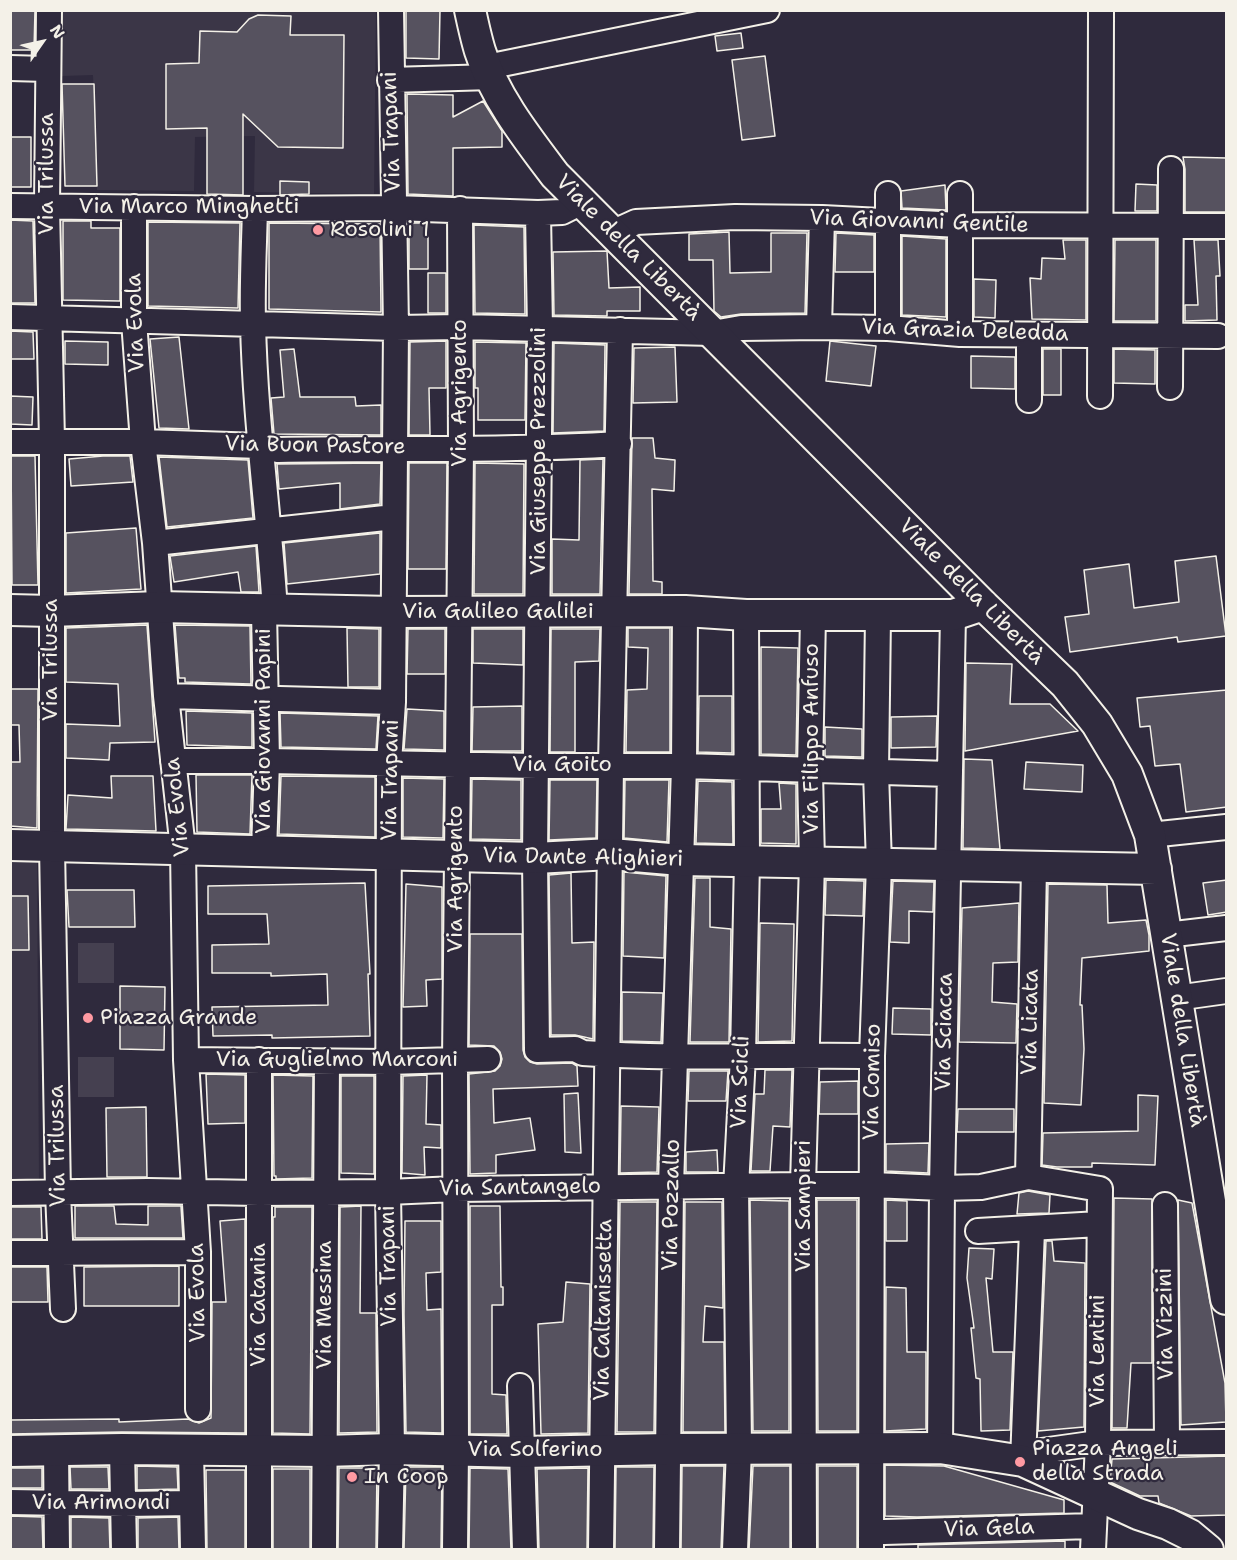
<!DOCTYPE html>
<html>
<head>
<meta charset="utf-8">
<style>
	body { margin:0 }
	#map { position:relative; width:1237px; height:1560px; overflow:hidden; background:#2f2a3d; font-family:"Shantell Sans",sans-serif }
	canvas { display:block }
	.frame { position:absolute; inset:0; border:12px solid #f4f1e8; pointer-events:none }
	.north { position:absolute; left:12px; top:12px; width:60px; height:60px; -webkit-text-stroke:4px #2f2a3d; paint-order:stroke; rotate:56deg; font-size:16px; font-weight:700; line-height:24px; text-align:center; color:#f4f1e8 }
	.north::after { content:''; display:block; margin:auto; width:21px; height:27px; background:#f4f1e8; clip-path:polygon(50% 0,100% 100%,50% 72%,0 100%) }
</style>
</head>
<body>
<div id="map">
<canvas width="1237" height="1560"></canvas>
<div class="frame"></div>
<div class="north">N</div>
</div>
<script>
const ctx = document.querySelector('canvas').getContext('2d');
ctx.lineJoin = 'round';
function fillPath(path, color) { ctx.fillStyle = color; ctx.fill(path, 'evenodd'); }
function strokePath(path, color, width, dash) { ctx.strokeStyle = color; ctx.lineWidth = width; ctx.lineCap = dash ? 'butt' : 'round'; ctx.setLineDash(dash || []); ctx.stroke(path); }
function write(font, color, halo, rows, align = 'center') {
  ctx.font = font + ' "Shantell Sans",sans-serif'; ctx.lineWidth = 4.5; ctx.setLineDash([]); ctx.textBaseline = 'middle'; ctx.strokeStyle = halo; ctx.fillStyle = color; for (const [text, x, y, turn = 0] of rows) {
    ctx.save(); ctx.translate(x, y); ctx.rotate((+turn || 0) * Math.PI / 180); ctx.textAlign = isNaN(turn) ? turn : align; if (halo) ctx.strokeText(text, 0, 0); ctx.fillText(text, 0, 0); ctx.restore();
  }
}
fillPath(new Path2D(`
	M63,11H376L374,194L254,192L255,136L195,137L194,191L97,190L93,75L62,76Z
	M11,861L37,862L39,1182H11Z`), '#3b3647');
fillPath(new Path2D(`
	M78,943H114V983H78Z
	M78,1057H114V1097H78Z`), '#454050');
const building = new Path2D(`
	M11,10H35L34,50H11Z
	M406,10H440L439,59L406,58Z
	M258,15L291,16L290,35H344L343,148L278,147L243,114V195L207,194V128L166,129V64L199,63L200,31L237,32L249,19Z
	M741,33L743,48L717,51L715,36Z
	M765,56L775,136L742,140L732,60Z
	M62,84H94L97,186H65Z
	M407,94L453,95V117L483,101L502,131V147L453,148V196L408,194Z
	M10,137H31V187H10Z
	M1183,157L1227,158V212H1185V169Z
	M280,181L309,182V194L280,195Z
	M1136,184L1157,185V211H1135Z
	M945,185L946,210L902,208L901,191Z
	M10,220L33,221L35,303H10Z
	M63,221H91V228H120V301L63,300Z
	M148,222L240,223L238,308L148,306Z
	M269,223L380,224L381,312L269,309Z
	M409,223H428V269H409Z
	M474,225L524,227L525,314L475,313Z
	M729,232L730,273L771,272V233H807L805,313L741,314L721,317L714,311L713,260H689V234Z
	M836,233L874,235V272H835Z
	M902,236L946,239V317L902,315Z
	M1063,240H1086V320L1032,319L1030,278L1041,279L1042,258L1065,259Z
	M1115,240H1156V321H1114Z
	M1194,240H1218L1220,276H1216L1217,320L1185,321V305H1198Z
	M607,251L609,288L640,287V311H607V316L554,315L553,252Z
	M428,273H446V313H428Z
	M974,279L996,280L995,318L974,317Z
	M10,331L33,332L34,359H10Z
	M179,337L189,429L159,428L150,339Z
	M65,341L108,342V365L65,364Z
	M446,341V388H429L430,435H409L410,342Z
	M830,341L876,346L871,386L826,381Z
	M475,342L526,343L525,420H478V388H475Z
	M554,343L605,345L604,431L553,433Z
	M675,347L677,402L633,403L634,348Z
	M294,349L300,397H355L356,406L381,405V435L274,434L271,398L284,397L280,350Z
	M1043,349H1061V395H1043Z
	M1114,349L1155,350V384L1114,383Z
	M971,356L1015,357V389L971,388Z
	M10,396L33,397L32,425L10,424Z
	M632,438H653L655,458L675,460L674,491L652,489L653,581L662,582V594H629Z
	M11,456H35L38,585H12Z
	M103,456H130L133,482L71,486L69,459Z
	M159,457L248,460L253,518L167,527Z
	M603,459L600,594H552V539L579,540L580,460Z
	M381,463L380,504L340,509V483L279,489L277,464Z
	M409,463H447L446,569H408Z
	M475,463L524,464L523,594H474Z
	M136,528L141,589L66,593V533Z
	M380,533V574L287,584L284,543Z
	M256,546L259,592H241L238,572L174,582L170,556Z
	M1216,556L1226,636L1178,642L1177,637L1070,652L1065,617L1089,614L1084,570L1129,564L1134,608L1179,602L1175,561Z
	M147,625L155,742L110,743L109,760L66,758V724L120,726L118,684L66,682V628Z
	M175,625L250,626L251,684L185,682V678H179Z
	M347,628L379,629V687H348Z
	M628,628H670V752H626L627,690L647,689L648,648L628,647Z
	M408,629H445V674H407Z
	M473,629H523V665L473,663Z
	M551,629H600L599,661L575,662V752H550Z
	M761,647L798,648L796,755L761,754Z
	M966,663L1012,664L1010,704H1050L1078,731L965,751Z
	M10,689H38L37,828L10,826V762H20L19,725H10Z
	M1227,690V807L1186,812L1180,764L1155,766L1150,726L1140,727L1137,698Z
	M699,696H732V753L698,752Z
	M522,706V751H472L473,707Z
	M407,709L444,711V750L404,749Z
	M186,711L252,713V747L187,745Z
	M280,713L378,716L376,749L281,747Z
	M937,716L936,747L891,748V717Z
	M825,727L862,729V757L825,756Z
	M964,759L992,760L1000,849L963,848Z
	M1026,762L1083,765L1082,792L1024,789Z
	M196,775H252L250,834L197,832Z
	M111,776H153L156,831L66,829L68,795L112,798Z
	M281,776L375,777V837L279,834Z
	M403,778L444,779L443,838L403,837Z
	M472,779L521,780V840L471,839Z
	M550,780H597L596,838L549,840Z
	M625,780H669L667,842L624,838Z
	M698,781L732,782L733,844L696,843Z
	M779,783L796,784V844L761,843V809H781Z
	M624,872L666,876L664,958L623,956Z
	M571,873L572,943L594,942L593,1039L575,1035H551L549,875Z
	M695,878H710V927L731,929L729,1042H690Z
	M826,880L864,881L863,916L825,915Z
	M1227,880V912L1208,915L1203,883Z
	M893,881L934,882L933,912L909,911V943L890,942Z
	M365,883L370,974H368L370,1036L272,1038V1035L213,1036L212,1007L328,1005L327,974L271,976V973H212V945L269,944L267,914H208V886Z
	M406,884L442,887V979L426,980L427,1006L403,1007Z
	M1048,884L1107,885L1108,923L1146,920L1149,935V951L1082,958L1080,1005H1082L1084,1049L1081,1105L1044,1103Z
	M67,890H134L135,927H69Z
	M10,896H28L29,950H10Z
	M1019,903L1018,962L993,963L992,1002L1017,1004L1016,1043L959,1042L962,908Z
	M760,923L794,924L792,1041L758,1042Z
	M470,934H522L523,1050L525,1057L530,1062L537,1064L572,1063L577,1066L578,1086L493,1089L494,1123L530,1118L535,1150L496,1155V1173L470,1174L469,1074L495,1071L500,1066L502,1059L500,1052L494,1046L469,1045Z
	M120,986L165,987L164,1050L120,1049Z
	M622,992L663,993L661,1042L622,1041Z
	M893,1008L931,1009V1035L892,1034Z
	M765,1070H792L790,1127L773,1126L770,1171H751L755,1094H764Z
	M689,1071H728L726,1101H688Z
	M206,1074L245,1075V1123L208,1124Z
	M273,1075L313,1076L312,1178L276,1179V1176H274Z
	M427,1075L426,1124L441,1125V1148L424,1147L425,1175L402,1173L403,1076Z
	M341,1076H374V1174L341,1173Z
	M858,1081V1114H819L820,1082Z
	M578,1093L581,1153L565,1152L564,1094Z
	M1138,1095L1158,1096L1155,1165L1092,1163V1167H1057L1042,1165L1043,1133L1138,1131Z
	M621,1106L659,1107L657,1172L620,1173Z
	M146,1107L147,1177H107L106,1108Z
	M958,1109H1014V1132H957Z
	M929,1143L928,1173L886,1171V1144Z
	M717,1150L718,1172H686V1152Z
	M1028,1191L1050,1195L1049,1213L1017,1214L1019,1193Z
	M1114,1198L1152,1199V1363H1131L1127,1428H1112Z
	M750,1200L789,1201V1431H753Z
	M817,1200H857V1431H818Z
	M886,1200L907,1201V1241H886Z
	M1178,1200L1192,1203L1225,1383L1226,1422L1181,1425Z
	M620,1202H657L654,1432H617Z
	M685,1202H722L723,1308L705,1306L703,1342H724L725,1432H683Z
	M75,1206H114L116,1224L148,1225V1206H181L183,1238H75Z
	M361,1206L360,1313H376L377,1432L339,1433L340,1207Z
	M470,1206H500L501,1287H503V1305H492V1394L506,1395L507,1434H470Z
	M10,1207H41L42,1239H10Z
	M275,1207H312L310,1434L273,1433V1217H275Z
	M245,1219V1433L122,1432L10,1434V1420L119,1419V1422L188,1419L199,1423L211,1418L212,1302H226L220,1221Z
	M405,1221H441V1272L426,1273L427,1310L441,1309L442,1433L406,1432L404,1314Z
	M1046,1241H1052L1054,1261L1085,1263L1084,1427L1038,1431Z
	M969,1248L994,1249L992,1279L986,1278L993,1352H1013L1010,1430L981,1431L980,1379L976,1378L971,1328H974L967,1278Z
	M179,1266V1306H84V1267Z
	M10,1267H47L48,1302H10Z
	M566,1282L590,1284L588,1433L541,1434L538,1324L563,1322Z
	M886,1287L906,1288L907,1352H926V1429L885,1431Z
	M1227,1456V1515L1191,1516L1159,1503L1158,1496H1140L1110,1482L1112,1459Z
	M885,1465L944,1466L1064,1500V1513L917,1517L885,1516Z
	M137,1466L177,1467L178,1489L137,1490Z
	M682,1466H724L721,1550H681Z
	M753,1466H790V1550H749Z
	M818,1466H857V1550H818Z
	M70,1467H108L109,1489H71Z
	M406,1467H442L441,1550H404Z
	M616,1467H654L653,1550H615Z
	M10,1468H42V1488H10Z
	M339,1468H377L376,1550H338Z
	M470,1468L508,1469L511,1550H469Z
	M588,1468L587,1550H539L537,1469Z
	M273,1469H310V1550H273Z
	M206,1470H245V1550H207Z
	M10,1516L42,1517L43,1550H10Z
	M71,1517L109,1518L110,1550H71Z
	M178,1517L179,1550H138V1518Z
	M1065,1541V1550H918V1545Z`);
fillPath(building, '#56525f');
strokePath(building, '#f4f1e8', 1.5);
const minor = new Path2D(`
	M49,10L47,206L52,442V846L58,1193L63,1309
	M487,67L767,10
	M10,68L47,69
	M390,80L492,77
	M888,194V328
	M10,206L255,209L394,208L538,213L562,212L582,202
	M134,207V321L143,442L155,543L166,696L183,849L186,1060L198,1252V1409
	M255,209C254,247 252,285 253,323C255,419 269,515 275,610
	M538,213L540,329L535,858L537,1050L575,1049L583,1053C680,1060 776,1054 872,1056
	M614,232L636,222L735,217L822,218L960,225L1226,226
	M10,317L396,328L460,327L713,333L741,328L819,327L888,328L960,334L1218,336
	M819,327L822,218
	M960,334V194
	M1170,387L1171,169
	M1100,396L1101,10
	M1029,400V335
	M10,442H143L260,446L278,450C392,448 506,451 619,444
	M155,543L394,517
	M166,696L393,702
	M173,761H267L537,766H684L950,774
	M1150,835L1226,827
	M264,852L267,761L264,611
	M1166,935L1226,928
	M1176,998L1226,991
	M186,1060L388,1062L488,1059
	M259,1060V1550
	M1028,1177L1034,867
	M10,1193L148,1191L259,1193L388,1192L456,1189L803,1185H872L942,1188L981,1187L1028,1177L1100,1189L1098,1443L1093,1550
	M1165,1205L1167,1442
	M1032,1230L1023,1461L1041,1451L1098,1443L1226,1442
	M978,1231L1099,1224
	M10,1253L198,1252
	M520,1386L525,1550
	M940,1448L942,1188L953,615
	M122,1449L124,1550
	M56,1450L57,1550
	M191,1450L193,1550
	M10,1502L124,1504L192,1503
	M884,1532L1093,1526
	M324,1550L327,1061
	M390,1550L392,1449L388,1192L389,763L393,702L396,328L391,10
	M455,1550L456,1450L455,1061L461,449L460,209
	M601,1550L611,765L620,330
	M667,1550L671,1187L684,766L685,611
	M735,1550L739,1449L736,1187L743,1056L747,861L746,615
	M804,1550L803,1185L812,862L810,771L813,615
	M871,1550L872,1056L879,865L876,772L878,615`);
const tertiary = new Path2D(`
	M470,10C473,24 476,38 480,51C494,96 527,138 555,175L983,605L1065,684L1097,724L1127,774L1150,835L1226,1299
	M10,610L51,611L159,607L393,612L685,611L746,615H953L983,605
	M10,845L535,858L611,854L681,860L1156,869
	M10,1451L122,1449L324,1451L392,1449L522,1452L668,1449L940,1448L1023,1461L1138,1514L1168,1524L1190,1535L1208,1550`);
strokePath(minor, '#f4f1e8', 28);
strokePath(tertiary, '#f4f1e8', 34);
strokePath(minor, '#2f2a3d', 24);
strokePath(tertiary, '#2f2a3d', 30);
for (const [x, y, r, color] of [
	[318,230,6,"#ff9aa2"],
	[88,1018,6,"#ff9aa2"],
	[1020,1462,6,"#ff9aa2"],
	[352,1477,6,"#ff9aa2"]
]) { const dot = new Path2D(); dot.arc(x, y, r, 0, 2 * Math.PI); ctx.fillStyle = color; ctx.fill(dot); strokePath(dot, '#2f2a3d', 2); }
write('22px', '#f4f1e8', '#2f2a3d', [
	["Via Trapani",392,132,-92],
	["Via Trilussa",47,174,-90],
	["Via Marco Minghetti",189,207],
	["Via Giovanni Gentile",919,222,2],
	["Viale della Libertà",628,248,45],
	["Via Evola",136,323,-92],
	["Via Grazia Deledda",965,331,2],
	["Via Agrigento",460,393,-90],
	["Via Buon Pastore",315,446,1],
	["Via Giuseppe Prezzolini",539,451,-90],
	["Viale della Libertà",971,592,45],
	["Via Galileo Galilei",498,612],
	["Via Trilussa",51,660,-90],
	["Via Giovanni Papini",264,731,-90],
	["Via Filippo Anfuso",812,739,-90],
	["Via Goito",562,765],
	["Via Trapani",391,780,-89],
	["Via Evola",178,807,-96],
	["Via Dante Alighieri",583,858,1],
	["Via Agrigento",456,879,-90],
	["Via Licata",1031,1022,-89],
	["Viale della Libertà",1182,1030,81],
	["Via Sciacca",945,1032,-89],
	["Via Guglielmo Marconi",337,1060],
	["Via Scicli",741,1082,-88],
	["Via Comiso",873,1082,-89],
	["Via Trilussa",58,1146,-91],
	["Via Santangelo",520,1188,-1],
	["Via Pozzallo",672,1205,-89],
	["Via Sampieri",804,1206,-90],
	["Via Trapani",389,1266,-91],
	["Via Evola",198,1293,-91],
	["Via Catania",259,1305,-90],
	["Via Messina",325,1305,-90],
	["Via Caltanissetta",604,1310,-89],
	["Via Vizzini",1166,1324,-91],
	["Via Lentini",1098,1351,-90],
	["Via Solferino",535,1450],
	["Via Arimondi",101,1503],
	["Via Gela",989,1529,-2]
]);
write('22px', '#f4f1e8', '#2f2a3d', [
	["Rosolini 1",330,230],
	["Piazza Grande",100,1018],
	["Piazza Angeli",1032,1449],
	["della Strada",1032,1474],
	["In Coop",364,1477]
], 'left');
</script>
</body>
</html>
